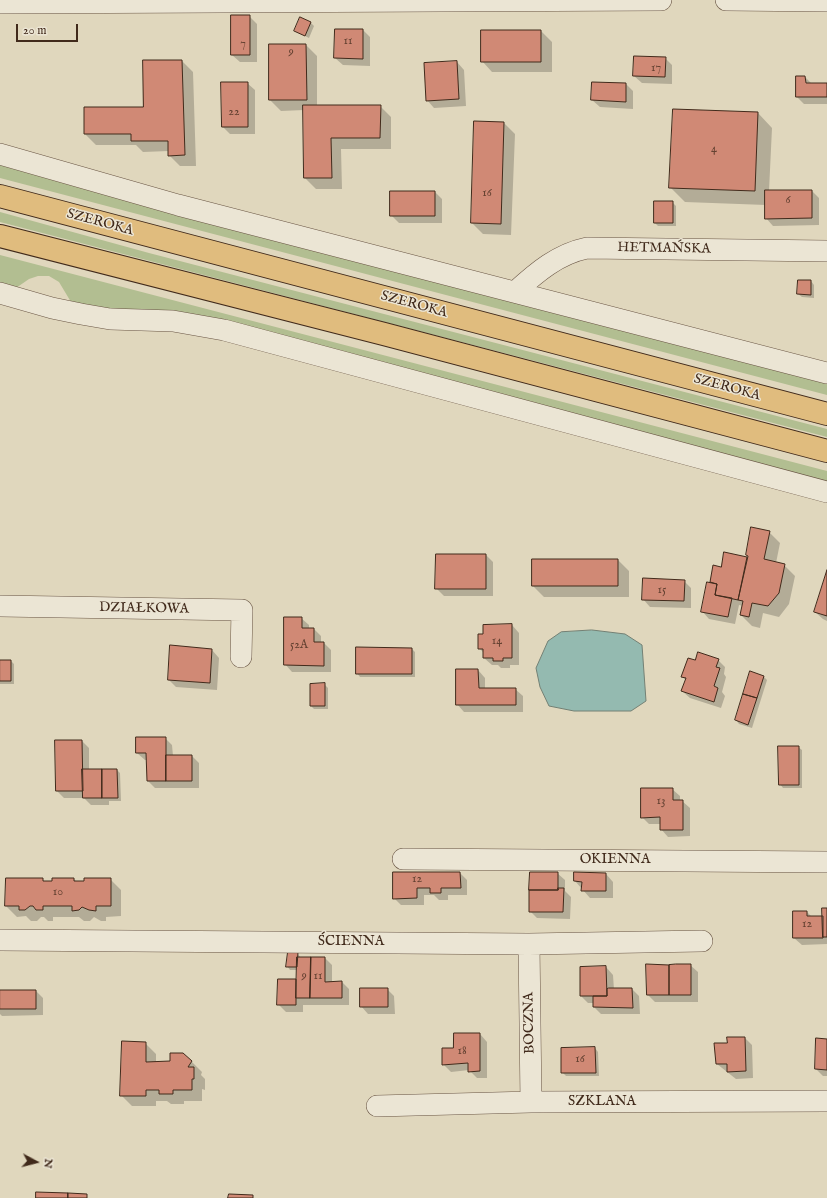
<!DOCTYPE html>
<html>
<head>
<meta charset="utf-8">
<style>
	body { margin:0 }
	#map { position:relative; width:827px; height:1198px; overflow:hidden; background:#e0d7bd; font-family:"IM FELL English",serif }
	canvas { display:block }
	.north { position:absolute; left:16px; top:1142px; width:40px; height:40px; -webkit-text-stroke:3px #ebe5d4; paint-order:stroke; rotate:97deg; font-size:11px; font-weight:700; line-height:16px; text-align:center; color:#412a1b }
	.north::after { content:''; display:block; margin:auto; width:14px; height:18px; background:#412a1b; clip-path:polygon(50% 0,100% 100%,50% 72%,0 100%) }
	.scale { position:absolute; left:16px; top:24px; width:62px; height:18px; box-sizing:border-box; border:2px solid #412a1b; border-top:0; padding-left:5px; font-size:12px; line-height:14px; white-space:nowrap; color:#412a1b; -webkit-text-stroke:3px #ebe5d4; paint-order:stroke }
</style>
</head>
<body>
<div id="map">
<canvas width="827" height="1198"></canvas>
<div class="north">N</div>
<div class="scale">20 m</div>
</div>
<script>
const ctx = document.querySelector('canvas').getContext('2d');
ctx.lineJoin = 'round';
function fillPath(path, color) { ctx.fillStyle = color; ctx.fill(path, 'evenodd'); }
function strokePath(path, color, width, dash) { ctx.strokeStyle = color; ctx.lineWidth = width; ctx.lineCap = dash ? 'butt' : 'round'; ctx.setLineDash(dash || []); ctx.stroke(path); }
function write(font, color, halo, rows, align = 'center') {
  ctx.font = font + ' "IM FELL English",serif'; ctx.lineWidth = 3; ctx.setLineDash([]); ctx.textBaseline = 'middle'; ctx.strokeStyle = halo; ctx.fillStyle = color; for (const [text, x, y, turn = 0] of rows) {
    ctx.save(); ctx.translate(x, y); ctx.rotate((+turn || 0) * Math.PI / 180); ctx.textAlign = isNaN(turn) ? turn : align; if (halo) ctx.strokeText(text, 0, 0); ctx.fillText(text, 0, 0); ctx.restore();
  }
}
fillPath(new Path2D(`
	M0,159L827,378V395L0,178Z
	M0,212L149,253L827,429V437L0,222Z
	M0,255L827,471V485L71,302L59,282L49,276H38L29,279L16,288L0,287Z`), '#b2be91');
const water = new Path2D(`
	M592,630L625,634L642,645L646,701L631,711H574L549,706L540,687L536,668L548,641L561,632Z`);
fillPath(water, '#94bab0');
strokePath(water, '#738074', 1);
fillPath(new Path2D(`
	M249,16L257,24V62H240L232,55Z
	M310,22L314,26L309,38L295,31Z
	M363,30L370,37V66L343,65L335,58Z
	M541,31L552,42V72H492L482,61Z
	M306,45L317,56V106H380L391,117V149H341L342,189H316L305,178L304,110L281,111L270,100Z
	M665,58L672,65V84L642,83L634,76Z
	M182,61L193,72L196,166H180L169,155V151L143,152L136,145H96L85,134L144,108Z
	M457,62L464,70L466,106L434,108L427,100Z
	M797,77H805L812,84L827,85V104H804L797,97Z
	M247,83L255,90V134H230L223,127Z
	M626,84L633,91V109L600,107L592,100Z
	M758,113L772,128L769,191H812L819,198V225L773,226L766,218V205L685,202L670,187Z
	M504,123L515,134L511,235L483,234L472,223Z
	M435,192L442,199V223H399L391,215Z
	M672,202L676,206V226H658L655,223Z
	M799,281H811L814,285V298L802,297L798,294Z
	M769,532L780,543L776,563L784,565L795,576L789,604L779,617L763,613L760,628L752,626L741,615L743,606L739,605L735,624L709,619L702,611L714,566L721,568L725,553L748,559Z
	M486,555L493,562V596H444L436,588Z
	M618,560L629,571V597H544L533,586Z
	M827,573V621L823,619L815,612Z
	M684,581L691,588V608L650,607L643,599Z
	M301,618L309,625V629H314L321,636V643H324L331,650V672H292L285,664Z
	M512,625L519,633V665H510V668H501L498,665H492L484,658V653L479,648L484,635Z
	M412,649L415,652V677H360L357,673Z
	M212,650L219,658L217,690L176,687L169,680Z
	M718,660L725,667L724,674L726,677L722,692L725,696L721,708L690,698L682,691L686,680L682,677L696,662Z
	M0,661H11L14,664V684H0Z
	M478,670L485,678V689H515L523,696V712H464L457,704Z
	M763,676L767,680L752,728L739,724L736,720Z
	M324,684L328,688V709H314L311,706Z
	M165,738L172,745L173,756H192L199,763V788H155L148,781L147,760H145L137,753Z
	M82,741L89,748V770H117L120,773L121,801H109V805H91L84,798H64L57,791Z
	M798,747L802,750V788H783L780,784Z
	M672,789L680,796V801H682L690,808V836L668,837L661,829V824H649L642,817Z
	M394,873H460L467,880V895H448V900H439L434,895H424V905H401L394,898Z
	M557,873L565,880V891L571,897L570,919L537,918L530,911Z
	M606,874L613,882V898H590L575,881Z
	M42,879L45,882L74,879L77,882L110,879L121,890V916L106,917V921H101L94,917L90,921H84L79,917H53V921H48L44,917H41L37,921H31L26,916L17,917L6,906Z
	M827,909V944L802,945L794,938V912H807L812,917H824Z
	M297,953L301,958H325L332,965V982H342L349,989V1005H303V1012H286L278,1004L279,980H297L298,970H290L287,966Z
	M690,965L698,972V1002H655L648,995Z
	M606,967L613,975L614,990L632,989L639,996L640,1014H601L594,1007V1003H588L581,996V968Z
	M387,989L394,996L395,1014H368L361,1006Z
	M0,991H36L43,998V1015L2,1016L0,1014Z
	M480,1034L487,1042V1078H477L469,1070L451,1072L443,1064L454,1049Z
	M728,1038H745L752,1045L753,1078L736,1079L717,1064L728,1044Z
	M827,1040V1076H823L816,1069Z
	M145,1043L156,1054V1062L191,1061L202,1072L201,1075L205,1079V1090L202,1089V1101H184V1104H171L167,1101H156V1106H132L121,1095Z
	M595,1048L598,1052L599,1076H566L562,1072Z`), '#0003');
const building = new Path2D(`
	M231,15H250V55H231Z
	M300,17L311,22L305,36L294,31Z
	M335,29H363V59L334,58Z
	M481,30H541V62H481Z
	M269,44H306L307,100H269Z
	M634,56L666,57L665,77L633,76Z
	M143,60H182L185,155L168,156V141H131V134H84V107H143Z
	M457,61L459,99L426,101L424,63Z
	M796,76H805L806,83H827V97H796Z
	M221,82H248V127H222Z
	M592,82L626,83V102L591,100Z
	M303,105H381L380,138H331L332,178H304Z
	M673,109L758,112L755,191L669,188Z
	M474,121L504,122L501,224L471,223Z
	M765,190H812V218L765,219Z
	M390,191H435V216H390Z
	M654,201H673V223H654Z
	M798,280H811V295L797,294Z
	M751,527L770,531L764,559L785,564L779,593L768,606L752,603L749,617L740,615L743,601L738,600L748,556L746,555Z
	M724,552L747,557L738,600L715,595L717,584L710,582L713,565L721,567Z
	M436,554H486V589H435Z
	M532,559H618V586H532Z
	M827,570V616L814,612Z
	M643,578L685,580L684,601L642,600Z
	M707,582L717,584L715,595L732,598L728,617L701,612Z
	M284,617H302V628H314V642H324V666L284,665Z
	M512,624V658H503V661H493V658H483V649H478V634H483V625Z
	M170,645L212,649L210,683L168,680Z
	M356,647L412,648V674H356Z
	M698,652L719,659L716,667L720,668L714,686L718,688L714,702L681,691L686,678L681,677L688,658L695,660Z
	M0,660H11V681H0Z
	M456,669H478L479,688H516V705H456Z
	M750,671L764,676L757,698L743,694Z
	M325,683V706H310V684Z
	M743,694L757,698L748,725L735,720Z
	M136,737H166V781H147L146,753H136Z
	M55,740H82L83,791H56Z
	M778,746H799V785H779Z
	M166,755H192V781H166Z
	M82,769H102V798H83Z
	M102,769H117L118,798H102Z
	M641,788H673V800H683V830H660V817L641,818Z
	M393,872H460L461,888H441V893H430V888H417V898L393,899Z
	M530,872H558V890H529Z
	M574,872L606,873V891H581L582,882L574,881Z
	M6,878H43V881H52V878H74V881H84V878H111V906H96V911L89,910L82,907L79,910L72,911V906H43V910H36L33,906H30L25,910H19V906H5Z
	M558,888H564L563,912H529V890H558Z
	M822,908H827V937H823Z
	M793,911H807V916H823V938H793Z
	M288,952H298L297,967H286Z
	M297,957H311L310,998H296Z
	M311,957H325V982L342,981V998H310Z
	M646,964L669,965V995H647Z
	M676,964H691V995H669V965Z
	M606,966L607,996H580V967Z
	M278,979H296V1005H277Z
	M360,988H388V1007H360Z
	M609,988H632L633,1008L593,1007V996H607V989Z
	M0,990H36V1009H0Z
	M454,1033H480V1071L468,1072V1063L442,1065V1048H453Z
	M727,1037H745L746,1071L727,1072V1064H716L714,1043H727Z
	M816,1038L827,1039V1070L815,1069Z
	M122,1041L146,1042V1062L170,1061V1053H183L192,1061L188,1067H194V1079H192V1090H173V1094H159V1090H146V1096H120Z
	M595,1047L596,1073H561V1048Z
	M36,1192L68,1193V1198H36Z
	M68,1193L87,1194V1198H68Z
	M229,1194L253,1195V1198H228Z`);
fillPath(building, '#d08975');
strokePath(building, '#412a1b', 1);
const minor = new Path2D(`
	M726,0L827,1
	M0,3L661,0
	M0,154L178,205L827,373
	M515,292C537,272 558,254 587,248L827,251
	M0,293L52,308L81,314L110,319L173,321L224,330L827,492
	M0,606L242,610L241,657
	M403,859L827,862
	M0,940L529,944L702,941
	M529,944L531,1102
	M377,1106L531,1102L827,1101`);
const major = new Path2D(`
	M0,196L827,414
	M0,236L384,334L827,451`);
strokePath(minor, '#695544', 22);
strokePath(major, '#412a1b', 24);
strokePath(minor, '#ebe5d4', 21);
strokePath(major, '#e0bc7e', 22);
write('12px', '#654232', null, [
	["11",348,42],
	["7",243,45],
	["9",291,53],
	["17",656,69],
	["22",234,113],
	["4",714,150],
	["16",487,194],
	["6",788,201],
	["15",662,591],
	["14",497,642],
	["52A",299,646],
	["13",661,802],
	["12",417,880],
	["10",58,893],
	["12",807,925],
	["9",304,977],
	["11",318,977],
	["18",462,1052],
	["16",580,1060]
]);
write('14px', '#412a1b', '#ebe5d4', [
	["SZEROKA",100,223,15],
	["HETMAŃSKA",664,249,1],
	["SZEROKA",414,305,15],
	["SZEROKA",727,388,15],
	["DZIAŁKOWA",144,609,1],
	["OKIENNA",615,860],
	["ŚCIENNA",351,942],
	["BOCZNA",530,1023,-91],
	["SZKLANA",602,1102]
]);
</script>
</body>
</html>
